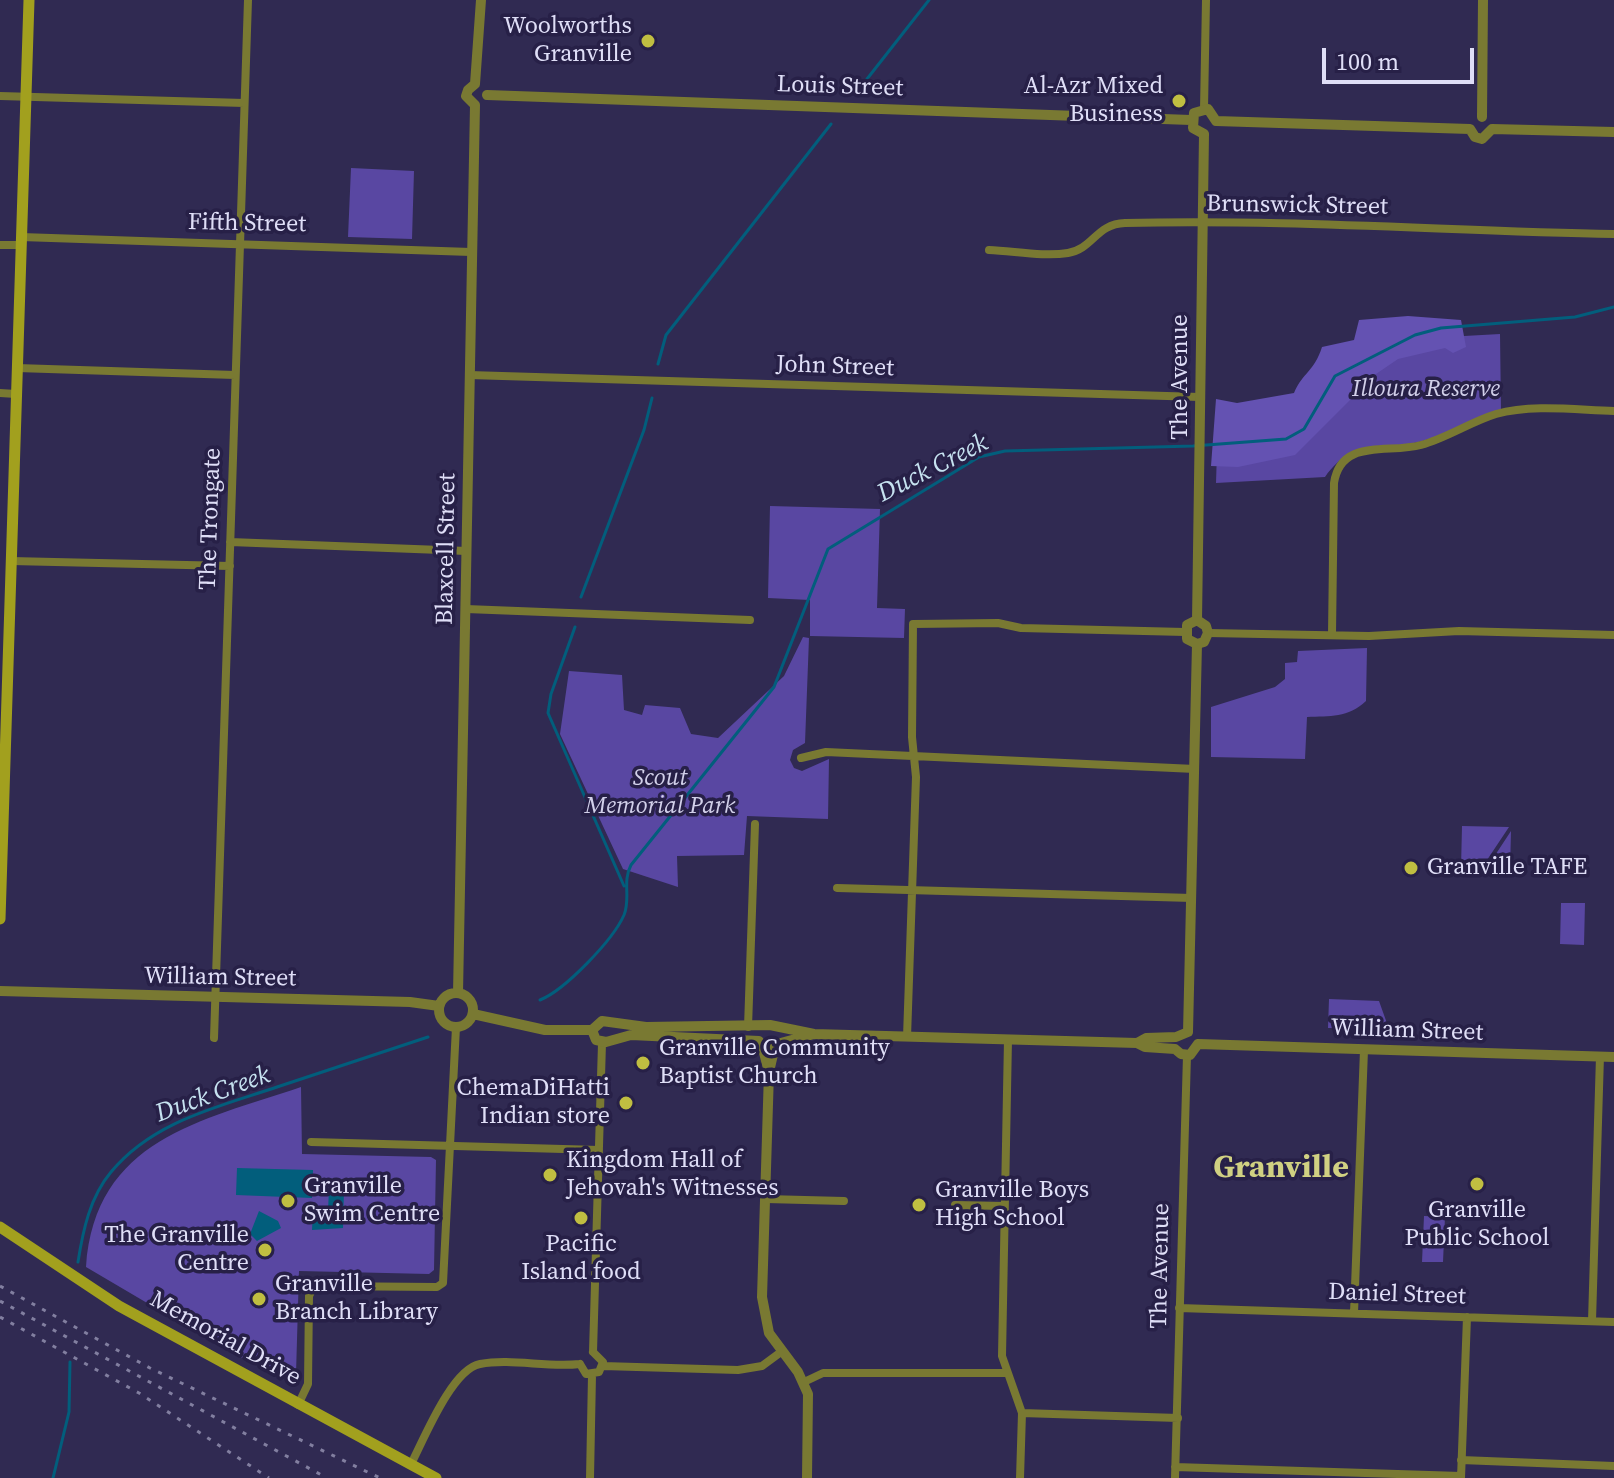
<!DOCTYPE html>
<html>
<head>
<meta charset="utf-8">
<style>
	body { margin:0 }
	#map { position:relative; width:1614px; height:1478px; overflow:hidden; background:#302a52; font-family:"Source Serif 4",serif }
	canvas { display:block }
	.scale { position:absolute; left:1322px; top:48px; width:152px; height:36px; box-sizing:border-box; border:4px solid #dfdef7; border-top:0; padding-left:10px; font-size:24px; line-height:28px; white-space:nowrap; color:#dfdef7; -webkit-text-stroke:6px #272047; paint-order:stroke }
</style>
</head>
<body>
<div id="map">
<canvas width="1614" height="1478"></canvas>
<div class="scale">100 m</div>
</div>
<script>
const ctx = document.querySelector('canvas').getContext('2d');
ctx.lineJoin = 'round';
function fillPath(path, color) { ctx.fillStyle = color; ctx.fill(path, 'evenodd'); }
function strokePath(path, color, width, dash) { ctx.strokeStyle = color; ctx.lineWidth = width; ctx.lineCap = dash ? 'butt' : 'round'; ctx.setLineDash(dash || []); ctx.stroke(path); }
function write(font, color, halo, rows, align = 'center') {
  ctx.font = font + ' "Source Serif 4",serif'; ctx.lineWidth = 7; ctx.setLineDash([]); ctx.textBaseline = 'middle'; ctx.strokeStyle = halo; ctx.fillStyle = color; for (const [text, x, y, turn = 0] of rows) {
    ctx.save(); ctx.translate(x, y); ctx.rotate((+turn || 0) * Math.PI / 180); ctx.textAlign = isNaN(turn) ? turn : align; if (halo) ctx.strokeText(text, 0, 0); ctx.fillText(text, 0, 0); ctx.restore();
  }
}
fillPath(new Path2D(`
	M351,168L414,171L412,239L348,237Z
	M1500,334L1501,411C1475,420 1447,435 1419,442C1376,452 1355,436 1325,477L1216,483L1217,451L1365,368L1446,337Z
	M770,506L880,509L877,608L905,609L904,638L810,636V600L768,598Z
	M803,637L809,638L805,743L793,750L790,760L794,768L802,771L829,759L828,819L747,816L744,855L677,856L678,887L623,869L560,734L569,671L622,675L624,710L642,715L645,705L680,708L691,734L718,738L784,676Z
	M1367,648L1366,701C1348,718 1330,716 1307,717L1305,759L1211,757V707L1275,687L1285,679V663L1297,662L1298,651Z
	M1462,826L1509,827L1481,869L1461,868Z
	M1511,831L1510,870L1486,869Z
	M1561,903H1585L1584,945L1560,944Z
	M1329,999L1379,1001L1389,1029L1328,1028Z
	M301,1087L302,1154L431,1157L436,1160L434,1270L429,1274L299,1271L296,1374L290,1380L232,1353L86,1267C95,1139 201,1121 301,1087Z
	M1424,1216L1445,1217L1443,1262H1422Z`), '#5947a2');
fillPath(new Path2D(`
	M1408,316L1461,320L1466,347L1453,353L1445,348L1398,359L1376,374L1295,455L1238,467L1211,466L1216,399L1237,403L1294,393C1303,372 1314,372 1322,347L1354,340L1359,320Z`), '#6452b2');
fillPath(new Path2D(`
	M237,1168L313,1170L312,1198L236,1195Z
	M329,1189H344L343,1228L312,1230L313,1211H328Z
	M259,1211L278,1221L281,1228L257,1241L250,1234Z`), '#025e7c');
strokePath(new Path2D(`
	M856,93L929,0
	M658,364L666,335L831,124
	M581,597L644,430L652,398
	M575,627L551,694L548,713L624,886
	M540,1000C565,990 613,940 624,915C631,898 622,882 631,865L774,687L828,549L979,457L1005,451L1193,446L1286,439L1304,429L1335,376L1415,335L1441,328L1575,317L1614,307
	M78,1262C83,1230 90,1197 111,1172C153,1121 218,1107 277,1087C327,1070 378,1054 428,1037
	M53,1478L69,1412L70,1362`), '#025e7c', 3);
strokePath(new Path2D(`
	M0,96L244,103
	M1204,109L1206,0
	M21,237L471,252
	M0,245H21
	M989,250C1014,251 1044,257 1068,253C1093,249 1096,224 1125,223C1288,219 1451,231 1614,234
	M17,368L235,375
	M469,375L1200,397
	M0,393L16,394
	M230,542L467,551
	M11,561L230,566
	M466,609L750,620
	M1208,633L1369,636L1459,631L1614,635
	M1332,634L1334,483C1341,438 1388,454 1421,445C1447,438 1470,422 1496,414C1533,404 1576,410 1614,411
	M801,758L826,752L1195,769
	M837,888L1192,898
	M748,1027L755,824
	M907,1037L916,777L912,737L913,624L998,623L1021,628L1185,632
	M214,1038L248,0
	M1008,1039L1002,1356L1022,1413L1020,1478
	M311,1142L599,1150
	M766,1199L844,1201
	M955,1205L1004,1206
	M1179,1308L1614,1322
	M1354,1313L1364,1050
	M1592,1321L1600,1056
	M593,1352L602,1043
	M580,1364L586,1374L599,1372L603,1362L593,1352
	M603,1366L738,1370L762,1366L781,1352
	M804,1382L823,1373H1007
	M298,1405L308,1384L309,1296L314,1286L437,1287L443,1283L456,1027
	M1022,1413L1178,1418
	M1461,1460L1614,1466
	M411,1464C424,1439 452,1369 480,1364C512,1358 547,1368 580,1364
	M1175,1467L1461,1476
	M590,1478L592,1375
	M1175,1478L1187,1055
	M1461,1478L1467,1317`), '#797932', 8);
strokePath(new Path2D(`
	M475,84L481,0
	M487,95L1191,120
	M475,105L466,96L468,90L475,84
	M1482,117L1483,0
	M1216,121L1470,129
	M1470,129L1475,137L1482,139L1492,129
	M1492,129L1614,132
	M1204,134L1193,128L1194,113L1208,109L1216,121
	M1197,620L1204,134
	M1197,644L1187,639V625L1197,620
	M1197,644L1204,642L1208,633L1206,626L1197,620
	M0,991L410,1002L439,1006
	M439 1010a17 17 0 1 1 34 0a17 17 0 1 1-34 0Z
	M458,993L475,105
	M473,1014L545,1030H592
	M592,1030L602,1021L646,1027L770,1025L814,1034L1137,1043L1145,1047L1175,1049
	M592,1030L596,1040L606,1042L631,1035L759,1041
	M1188,1032L1197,644
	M1137,1043L1146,1038L1176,1037L1188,1032
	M777,1044L814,1034
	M1198,1044L1614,1057
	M762,1045L769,1072
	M775,1046L769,1072L762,1297L769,1333L798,1372L808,1394L807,1478
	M1175,1049L1181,1054L1190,1055L1198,1044`), '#797932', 10);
strokePath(new Path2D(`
	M0,919L29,0
	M0,1227L119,1306L436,1478`), '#a2a01e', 11);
strokePath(new Path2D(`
	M0,1286L150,1368L380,1478
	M0,1301L327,1478
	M0,1317L139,1393L269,1478`), '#827fa0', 3, [4, 8]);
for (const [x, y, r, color] of [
	[648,41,8,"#c0be41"],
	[1179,101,8,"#c0be41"],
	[1411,868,8,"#c0be41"],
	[643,1063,8,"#c0be41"],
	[626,1103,8,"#c0be41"],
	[550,1175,8,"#c0be41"],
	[1477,1184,8,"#c0be41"],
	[288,1201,8,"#c0be41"],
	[919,1205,8,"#c0be41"],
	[581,1218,8,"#c0be41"],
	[265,1250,8,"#c0be41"],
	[259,1299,8,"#c0be41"]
]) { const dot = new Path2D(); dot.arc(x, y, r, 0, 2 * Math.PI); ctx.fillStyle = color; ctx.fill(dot); strokePath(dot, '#272047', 3); }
write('24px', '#dfdef7', '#272047', [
	["Woolworths",632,27,"right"],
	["Granville",632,55,"right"],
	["Al-Azr Mixed",1163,87,"right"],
	["Business",1163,115,"right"],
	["Granville TAFE",1427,868],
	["Granville Community",659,1049],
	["Baptist Church",659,1077],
	["ChemaDiHatti",610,1089,"right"],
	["Indian store",610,1117,"right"],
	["Kingdom Hall of",566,1161],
	["Jehovah's Witnesses",566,1189],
	["Granville",304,1187],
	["Swim Centre",304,1215],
	["Granville Boys",935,1191],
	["High School",935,1219],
	["Granville",1477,1211,"center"],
	["Public School",1477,1239,"center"],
	["The Granville",249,1236,"right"],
	["Centre",249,1264,"right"],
	["Pacific",581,1245,"center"],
	["Island food",581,1273,"center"],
	["Granville",275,1285],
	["Branch Library",275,1313]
], 'left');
write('24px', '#dfdef7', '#272047', [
	["Louis Street",840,87,2],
	["Brunswick Street",1297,206,1],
	["Fifth Street",247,224,1],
	["John Street",835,367,2],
	["The Avenue",1181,377,-90],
	["The Trongate",211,519,-88],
	["Blaxcell Street",447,549,-89],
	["William Street",220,978,1],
	["William Street",1407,1031,2],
	["The Avenue",1161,1266,-89],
	["Daniel Street",1397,1295,2],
	["Memorial Drive",225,1339,29]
]);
write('italic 24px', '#d2d0ea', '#272047', [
	["Illoura Reserve",1426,390],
	["Scout",660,779],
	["Memorial Park",660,807]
]);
write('italic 26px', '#c6e2f0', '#272047', [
	["Duck Creek",933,469,-27],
	["Duck Creek",213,1095,-20]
]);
write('bold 32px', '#d0d082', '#272047', [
	["Granville",1281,1169]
]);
</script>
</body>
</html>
